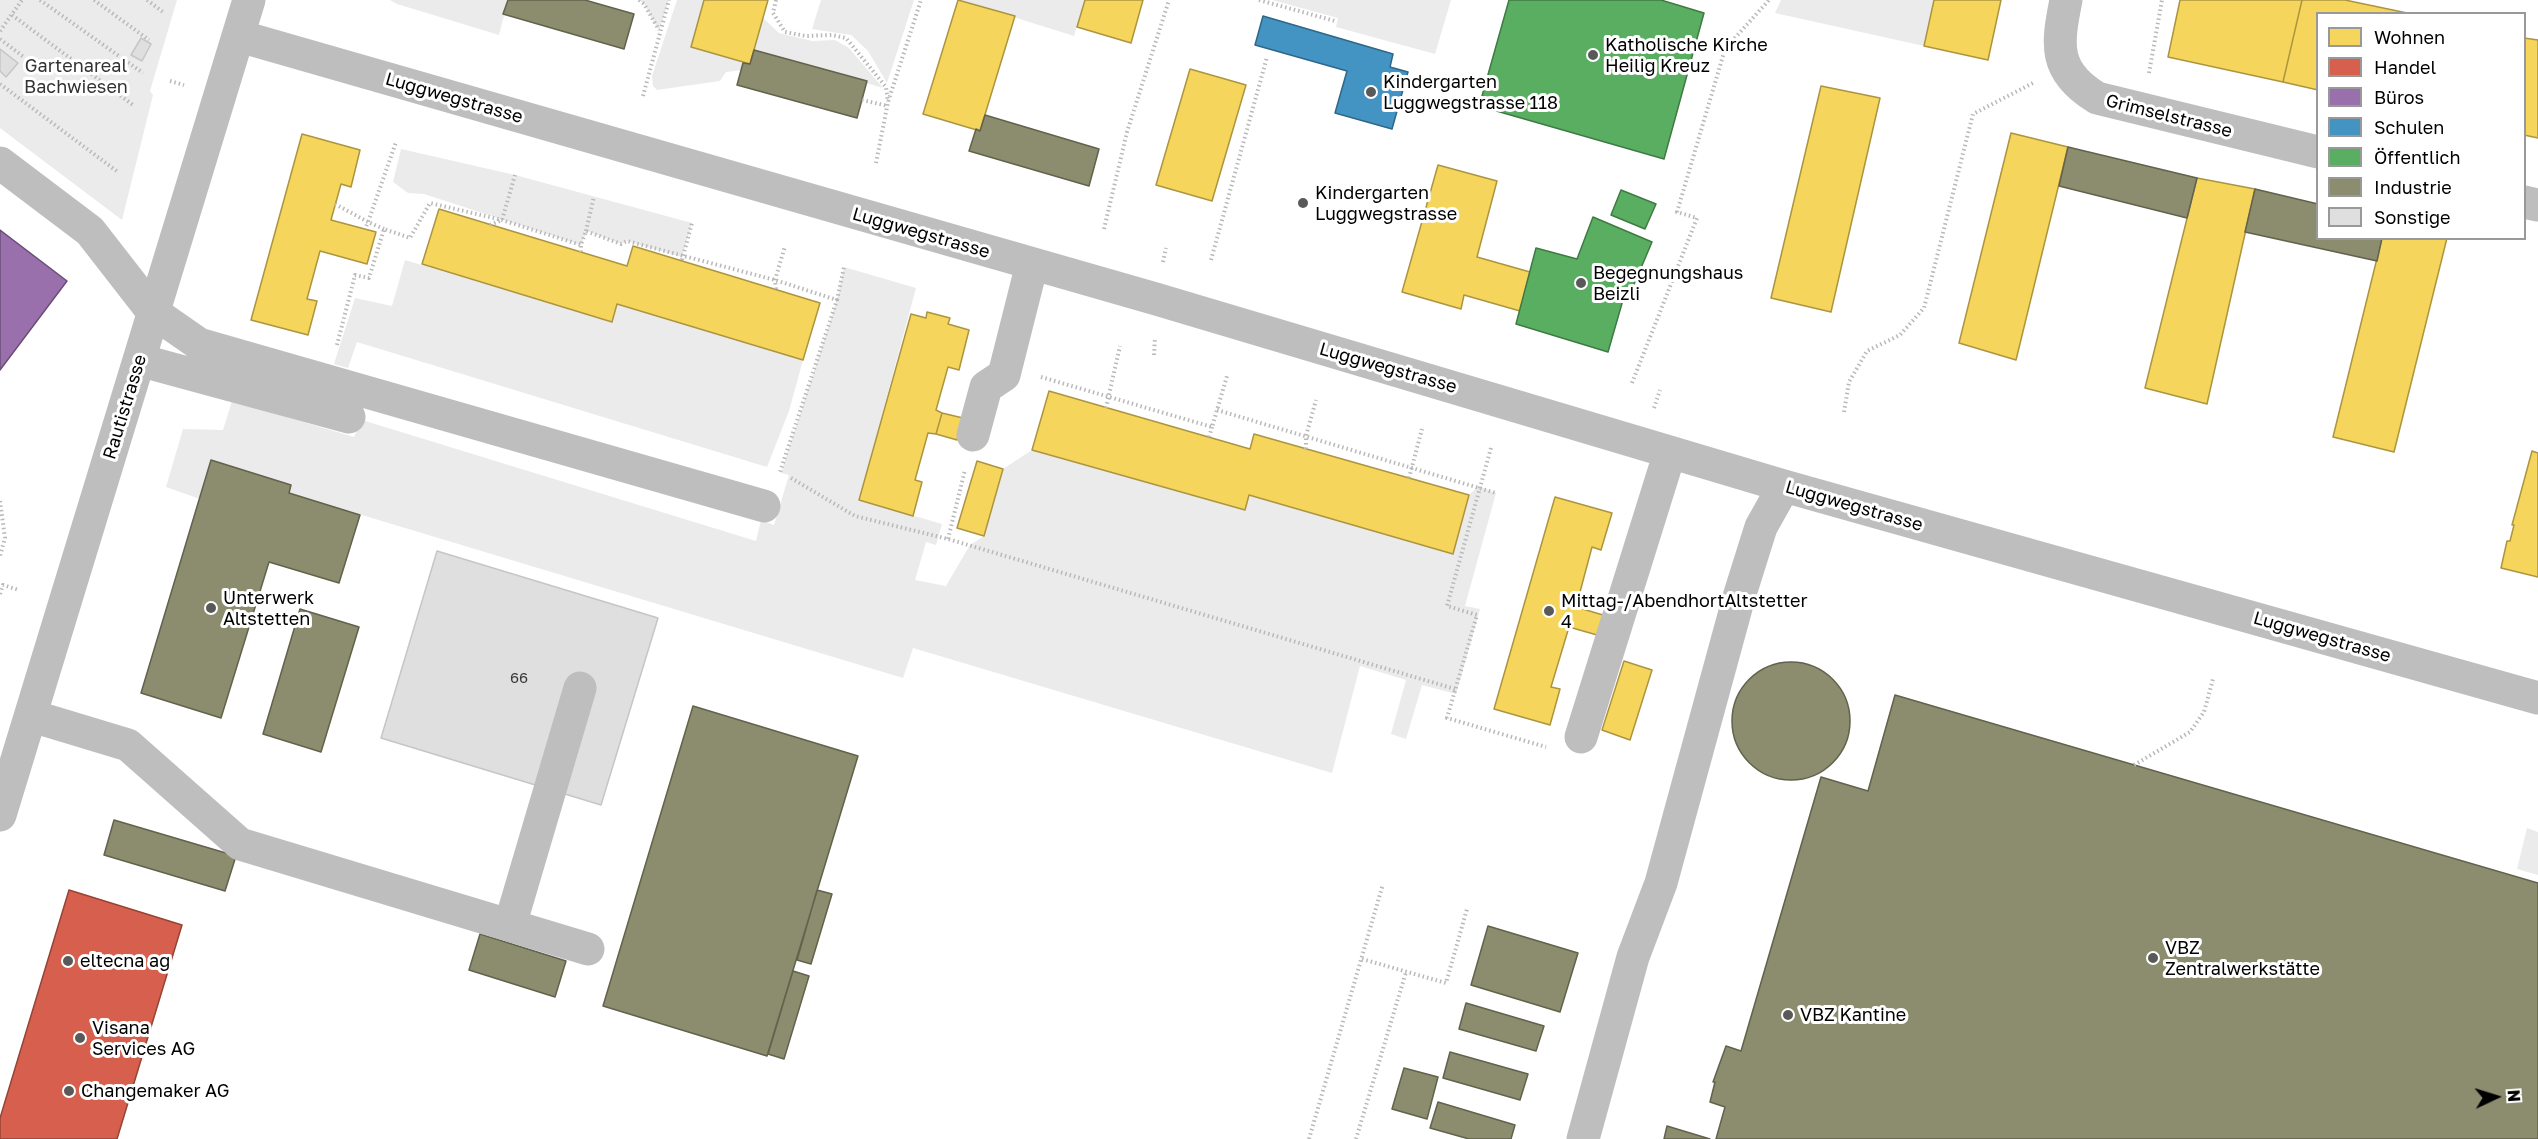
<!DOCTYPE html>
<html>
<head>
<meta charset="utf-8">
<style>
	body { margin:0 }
	#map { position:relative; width:2538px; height:1139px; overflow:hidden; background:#fff; font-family:"Golos Text",sans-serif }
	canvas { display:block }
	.legend { position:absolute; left:2316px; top:12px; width:210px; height:228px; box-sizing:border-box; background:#fff; border:2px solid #999; margin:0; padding:8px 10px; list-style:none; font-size:18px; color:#000 }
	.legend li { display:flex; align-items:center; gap:12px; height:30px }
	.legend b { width:30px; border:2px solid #999 }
	.north { position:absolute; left:2466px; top:1067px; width:60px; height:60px; -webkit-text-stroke:4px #fff; paint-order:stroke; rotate:86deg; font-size:16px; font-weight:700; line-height:24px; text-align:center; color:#000 }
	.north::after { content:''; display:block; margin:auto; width:21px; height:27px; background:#000; clip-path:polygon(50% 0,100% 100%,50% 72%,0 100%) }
</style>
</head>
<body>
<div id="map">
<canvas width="2538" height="1139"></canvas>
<ul class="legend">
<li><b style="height:16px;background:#f6d55c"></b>Wohnen</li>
<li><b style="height:16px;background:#d6604d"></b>Handel</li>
<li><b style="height:16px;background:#9970ab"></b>Büros</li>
<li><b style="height:16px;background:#4393c3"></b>Schulen</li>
<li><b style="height:16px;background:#5aae61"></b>Öffentlich</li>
<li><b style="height:16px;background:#8c8c6e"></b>Industrie</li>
<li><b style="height:16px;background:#dfdfdf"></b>Sonstige</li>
</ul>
<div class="north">N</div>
</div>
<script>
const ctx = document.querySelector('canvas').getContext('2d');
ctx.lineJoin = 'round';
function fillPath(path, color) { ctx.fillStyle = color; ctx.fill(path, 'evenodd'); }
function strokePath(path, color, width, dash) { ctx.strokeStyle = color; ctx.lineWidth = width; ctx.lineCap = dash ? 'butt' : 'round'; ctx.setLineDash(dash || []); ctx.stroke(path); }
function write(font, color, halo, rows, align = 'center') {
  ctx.font = font + ' "Golos Text",sans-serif'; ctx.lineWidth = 6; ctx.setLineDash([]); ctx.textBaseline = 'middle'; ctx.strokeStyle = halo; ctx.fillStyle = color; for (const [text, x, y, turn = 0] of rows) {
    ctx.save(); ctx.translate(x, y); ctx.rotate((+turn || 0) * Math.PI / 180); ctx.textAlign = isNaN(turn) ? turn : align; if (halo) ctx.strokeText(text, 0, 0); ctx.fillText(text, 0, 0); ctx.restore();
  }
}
fillPath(new Path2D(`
	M0,0H177L150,91L153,95L122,220L0,128Z
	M390,0H508L499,35L397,4Z
	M639,0H669L659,31L644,4Z
	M677,0H704L691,47L743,63L742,70L726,72L720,81L657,90L653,86L652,76Z
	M821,0H914L887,83L868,51L851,35L812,29Z
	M959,0H1085L1074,36Z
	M1272,0H1451L1435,54L1336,27L1338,18Z
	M1781,0H1934L1924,46L1775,13Z
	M763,18L779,33L812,41L835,40L849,48L883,88L754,50Z
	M401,149L515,175L692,223L682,257L627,241L621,244L587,231L581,245L424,194L408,193L393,182Z
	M405,260L611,322L617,304L803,360L789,411L767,467L357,342L348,368L334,364L355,298L392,306Z
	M844,267L916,288L859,500L942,524L936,545L926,542L915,580L946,586L970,545L984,536L1003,469L1032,450L1244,510L1249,495L1453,553L1469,495L1478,486L1496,493L1465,606L1480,609L1456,694L1422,685L1406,739L1391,734L1406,680L1360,666L1332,773L913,648L903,678L289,493L291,485L212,460L200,499L166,487L183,429L223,430L232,401L354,437L362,420L756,541L761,520L774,525L789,475L781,473L837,300Z
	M2527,828L2538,832V875L2517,869Z`), '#ebebeb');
const homes = new Path2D(`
	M704,0H768L750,64L691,47Z
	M958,0L1015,16L980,131L923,114Z
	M1085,0H1143L1131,43L1077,27Z
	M1934,0H2001L1988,60L1924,46Z
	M2180,0H2302L2283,82L2168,57Z
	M2302,0H2345L2412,14H2318V90L2283,82Z
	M2524,38L2538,40V138L2524,135Z
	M1190,69L1246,85L1212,201L1156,185Z
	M1821,86L1880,98L1831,312L1771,298Z
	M2011,133L2068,147L2016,360L1959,343Z
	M302,134L360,150L351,187L341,184L331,220L376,232L367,264L320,251L307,299L317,301L308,335L251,320Z
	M1438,165L1497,181L1477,257L1530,272L1520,311L1464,295L1461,309L1402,292Z
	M2197,178L2255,189L2207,404L2145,388Z
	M439,209L627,266L633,246L820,303L803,360L617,304L612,322L422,264Z
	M2382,238H2447L2394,452L2333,437Z
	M927,312L950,318L948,324L969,330L959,370L948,367L936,410L942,413L936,434L928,433L915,480L922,482L913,516L859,500L911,314L926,318Z
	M1049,391L1250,449L1254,434L1469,495L1453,554L1249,495L1245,510L1032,450Z
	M942,413L963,418L957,440L936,434Z
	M2532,451L2538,453V577L2501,568L2507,541H2510L2514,525H2512Z
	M977,461L1003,469L984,536L957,528Z
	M1555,497L1612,513L1601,550L1592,547L1576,607L1603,615L1597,635L1569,627L1551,687L1560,689L1550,725L1494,709Z
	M1624,661L1652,670L1630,740L1602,730Z`);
fillPath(homes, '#f6d55c');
strokePath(homes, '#ac9540', 1.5);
const shops = new Path2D(`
	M69,890L182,925L117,1139H0V1118Z`);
fillPath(shops, '#d6604d');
strokePath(shops, '#964336', 1.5);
const offices = new Path2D(`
	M0,230L67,281L0,370Z`);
fillPath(offices, '#9970ab');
strokePath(offices, '#6b4e78', 1.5);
const schools = new Path2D(`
	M1263,16L1393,54L1390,67L1408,72L1392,129L1335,113L1347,71L1255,45Z`);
fillPath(schools, '#4393c3');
strokePath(schools, '#2f6788', 1.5);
const public = new Path2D(`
	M1509,0H1661L1704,13L1664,159L1493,110L1488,98L1482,96Z
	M1621,190L1656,204L1645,229L1611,215Z
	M1593,217L1652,242L1630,294L1625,293L1608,352L1516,324L1536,248L1577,259Z`);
fillPath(public, '#5aae61');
strokePath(public, '#3f7a44', 1.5);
const industry = new Path2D(`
	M508,0H585L634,14L624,49L503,14Z
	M754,50L867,81L857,118L737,85L743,63L750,64Z
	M985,115L1099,149L1089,186L969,151L976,129L980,131Z
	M2068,147L2197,178L2187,218L2059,186Z
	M2255,189L2318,204V238H2382L2377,261L2245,232Z
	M211,460L291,485L289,493L360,515L339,583L269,562L221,718L141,693Z
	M300,609L359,627L321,752L263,734Z
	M1732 721a59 59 0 1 1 118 0a59 59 0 1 1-118 0Z
	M1895,695L2538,883V1139H1716L1725,1107L1710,1102L1715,1082H1713L1726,1046L1741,1051L1821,777L1868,791Z
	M693,706L858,756L767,1056L603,1006Z
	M114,820L236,856L225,891L104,855Z
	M817,890L832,894L811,964L797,960Z
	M1488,926L1578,953L1560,1012L1471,985Z
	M480,934L566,961L555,997L469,970Z
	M793,971L809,976L784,1059L768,1054Z
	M1466,1003L1544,1026L1536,1051L1459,1029Z
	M1450,1052L1528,1074L1520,1100L1443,1078Z
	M1404,1068L1438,1077L1427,1119L1392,1109Z
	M1438,1102L1515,1125L1511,1139H1469L1430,1128Z
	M1667,1126L1710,1139H1664Z`);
fillPath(industry, '#8c8c6e');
strokePath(industry, '#62624d', 1.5);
const building = new Path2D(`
	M141,38L151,44L142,61L131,55Z
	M0,49L18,63L6,77L0,71Z
	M437,551L658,618L601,805L381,738Z`);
fillPath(building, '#dfdfdf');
strokePath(building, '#c6c6c6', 1.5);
strokePath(new Path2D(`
	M40,0L143,73
	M94,0L149,40
	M147,0L163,12
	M639,0L644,4L659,30
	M776,0L773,13L785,32L806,36L832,35L846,38L886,87L888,102
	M1259,0L1335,21
	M12,15L133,105
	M0,31L22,0
	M0,39L25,58
	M2149,73L2162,0
	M170,81L184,85
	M0,84L118,172
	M643,96L669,0
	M862,100L888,106
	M876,163L888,102L921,0
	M335,204L368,222L365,229
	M490,225L502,220L515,175
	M384,229L368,222L396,142
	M1104,229L1127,132L1169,0
	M586,231L594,196
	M581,252V245
	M682,260L692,223
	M1211,260L1267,57
	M1163,262L1166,248
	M776,289L775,280L785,246
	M837,300L844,267
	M337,345L355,275L369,278L384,229L410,238L430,203L502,220L581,245L586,231L621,244L627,241L775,280L837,300L780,472
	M1154,355L1155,338
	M1041,377L1212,427L1227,376
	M1632,383L1697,218L1677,212L1725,49L1769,0
	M1106,408L1120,346
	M1654,408L1660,390
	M1217,410L1496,493
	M1844,412L1849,382L1867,351L1900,335L1924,308L1973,114L2033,83
	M1209,437L1212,427
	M1491,448L1447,606L1477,615L1447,718L1546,747
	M1306,449V436L1316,400
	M791,478L855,516L948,539L1455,689
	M1409,478L1422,429
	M0,501L5,538L0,556
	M948,539L965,470
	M0,594L3,585L19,590
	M2134,765L2190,732L2204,712L2213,679
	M1362,959L1446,983L1467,909
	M1309,1139L1383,884
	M1356,1139L1406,972`), '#b9b9b9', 4, [1.5, 3]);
strokePath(new Path2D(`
	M2066,0C2057,45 2053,71 2097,98L2318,152
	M239,36L1156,299L1784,486L2538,698
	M0,163L90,231L153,312L199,344L764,506
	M2524,202L2538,205
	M139,360L349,417
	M973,435L986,387L1004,375L1032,264
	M32,716L128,745L240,844L588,949
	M1581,737L1670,452
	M0,815L249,0
	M510,925L580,688
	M1583,1139L1633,957L1661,883L1739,597L1761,527L1784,486`), '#bebebe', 33);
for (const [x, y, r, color] of [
	[1593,55,6,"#595959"],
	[1371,92,6,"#595959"],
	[1303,203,6,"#595959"],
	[1581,283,6,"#595959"],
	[211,608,6,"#595959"],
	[1549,611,6,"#595959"],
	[2153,958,6,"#595959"],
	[68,961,6,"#595959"],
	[1788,1015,6,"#595959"],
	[80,1038,6,"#595959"],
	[69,1091,6,"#595959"]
]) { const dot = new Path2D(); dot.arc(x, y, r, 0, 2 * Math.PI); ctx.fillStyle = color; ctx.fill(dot); strokePath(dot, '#fff', 2); }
write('15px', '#383838', null, [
	["66",519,678]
]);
write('18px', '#000', '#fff', [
	["Katholische Kirche",1605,45],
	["Heilig Kreuz",1605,66],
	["Kindergarten",1383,82],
	["Luggwegstrasse 118",1383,103],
	["Kindergarten",1315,193],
	["Luggwegstrasse",1315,214],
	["Begegnungshaus",1593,273],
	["Beizli",1593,294],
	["Unterwerk",223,598],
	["Altstetten",223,619],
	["Mittag-/AbendhortAltstetter",1561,601],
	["4",1561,622],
	["VBZ",2165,948],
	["Zentralwerkstätte",2165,969],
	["eltecna ag",80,961],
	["VBZ Kantine",1800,1015],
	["Visana",92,1028],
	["Services AG",92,1049],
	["Changemaker AG",81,1091]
], 'left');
write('18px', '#323232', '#fff', [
	["Gartenareal",76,66],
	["Bachwiesen",76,87]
]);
write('18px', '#000', '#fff', [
	["Luggwegstrasse",454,98,16],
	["Grimselstrasse",2169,116,14],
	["Luggwegstrasse",921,233,16],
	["Luggwegstrasse",1388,368,16],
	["Rautistrasse",125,407,-73],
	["Luggwegstrasse",1854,506,16],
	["Luggwegstrasse",2322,637,16]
]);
</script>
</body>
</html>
